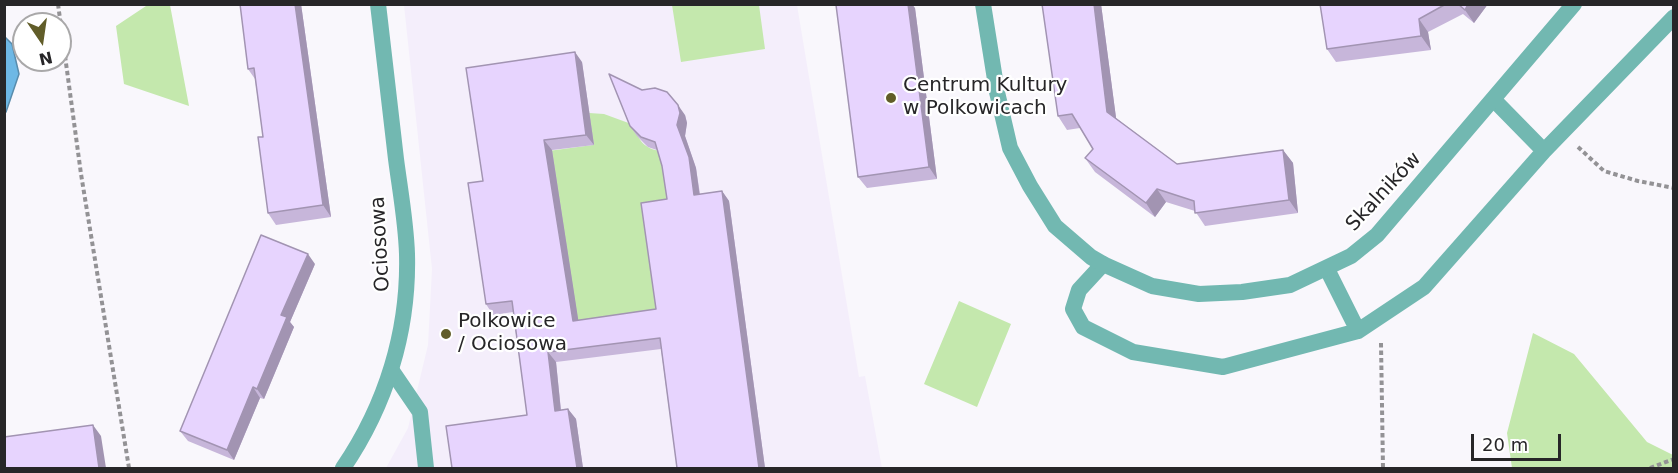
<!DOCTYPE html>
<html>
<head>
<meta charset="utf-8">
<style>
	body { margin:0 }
	#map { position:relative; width:1678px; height:473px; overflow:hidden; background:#f9f7fc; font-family:"DejaVu Sans",sans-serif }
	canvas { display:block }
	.frame { position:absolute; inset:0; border:6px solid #272628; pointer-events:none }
	.north { position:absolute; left:12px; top:12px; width:60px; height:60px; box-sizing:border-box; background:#fff; border:2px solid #a9a8a9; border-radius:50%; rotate:167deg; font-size:16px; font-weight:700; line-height:24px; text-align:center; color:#272628 }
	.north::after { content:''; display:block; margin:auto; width:21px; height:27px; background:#615d29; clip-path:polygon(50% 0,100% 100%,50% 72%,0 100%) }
	.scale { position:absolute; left:1471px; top:434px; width:90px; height:27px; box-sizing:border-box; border:3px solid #272628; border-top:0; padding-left:8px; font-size:18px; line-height:21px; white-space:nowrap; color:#272628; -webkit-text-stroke:4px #fff; paint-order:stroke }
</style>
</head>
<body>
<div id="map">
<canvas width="1678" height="473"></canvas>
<div class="frame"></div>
<div class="north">N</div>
<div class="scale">20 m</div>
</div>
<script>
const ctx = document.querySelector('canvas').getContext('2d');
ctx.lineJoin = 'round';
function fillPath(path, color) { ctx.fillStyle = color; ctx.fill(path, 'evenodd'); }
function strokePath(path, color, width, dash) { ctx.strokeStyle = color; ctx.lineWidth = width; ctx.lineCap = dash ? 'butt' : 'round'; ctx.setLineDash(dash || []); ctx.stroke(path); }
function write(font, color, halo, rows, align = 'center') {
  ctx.font = font + ' "DejaVu Sans",sans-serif'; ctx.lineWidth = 4.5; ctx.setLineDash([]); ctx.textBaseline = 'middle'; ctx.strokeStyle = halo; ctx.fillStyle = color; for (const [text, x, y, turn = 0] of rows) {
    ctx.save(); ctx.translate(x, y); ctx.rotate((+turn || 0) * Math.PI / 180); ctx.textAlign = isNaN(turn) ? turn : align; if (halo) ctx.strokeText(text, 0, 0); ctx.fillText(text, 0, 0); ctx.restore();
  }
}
fillPath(new Path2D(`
	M404,5H797L859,377L865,376L882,468H386L408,428L428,345L432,269Z`), '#f4eefb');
fillPath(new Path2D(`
	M149,4L170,5L189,106L124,84L116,26Z
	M672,5H759L765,49L681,62Z
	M589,113L604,114L634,125C638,140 644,149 661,151L669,176L663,319L551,336L511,156L593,145Z
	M959,301L1011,324L977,407L924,384Z
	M1533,333L1574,354L1647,442L1673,455V468H1512L1507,433Z`), '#c4e8ad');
const water = new Path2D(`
	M5,37L12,44L19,74L6,112H5Z`);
fillPath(water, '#6eb8e5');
strokePath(water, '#598cac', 1.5);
strokePath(new Path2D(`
	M58,4L81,174L129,468
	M1578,147L1604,171L1638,181L1674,188
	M1381,343L1383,468
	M1650,468L1674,459`), '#939295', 4, [4.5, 3]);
strokePath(new Path2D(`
	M1494,100L1544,151
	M1103,264L1079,290L1073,309L1083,327L1133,352L1223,367L1358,331L1424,287L1544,151L1674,17
	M1327,269L1358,331
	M392,371L420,412L426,468`), '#72b8b1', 16);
strokePath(new Path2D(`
	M983,4L997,92L1010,148L1030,186L1055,226L1091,257L1103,264L1152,286L1199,294L1242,292L1290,285L1351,256L1377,235L1574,4
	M343,468C386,405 409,331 407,254C406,222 400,190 396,159C390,107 384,56 378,4`), '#72b8b1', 16);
fillPath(new Path2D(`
	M240,4H301L331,217L276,225L268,213L263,137L255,79L248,69Z
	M1042,4H1101L1116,118L1177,164L1283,150L1293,163L1298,213L1205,226L1195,211L1166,202L1155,217L1095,172L1085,158L1093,149L1080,128L1067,130L1058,116Z
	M1320,4H1488L1474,23L1463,14L1428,32L1431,50L1336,62L1327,49Z
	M915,8L937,179L867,188L858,177Z
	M582,62L594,145L552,150L578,320L656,309L667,199L662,166L657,150L648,147L637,136L630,126L685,115L687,123L685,136L696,168L700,194L722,191L729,201L765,468H677L661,349L556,362L561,410L568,409L576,419L583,468H452L527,415L513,312L493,315L486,304L483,181Z
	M315,264L290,322L294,327L264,399L260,398L234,460L188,441L180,431Z`), '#c7b6da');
fillPath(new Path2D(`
	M295,4H301L331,217L323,205Z
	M908,4H912L915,8L937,179L929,167Z
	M1094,4H1101L1117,125L1107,112Z
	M1468,4H1488L1474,23L1465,10Z
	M1419,19L1428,32L1431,50L1421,36Z
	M575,52L582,62L594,145L586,135Z
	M678,105L685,115L687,123L685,136L696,168L701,205L694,195L677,125Z
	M544,140L552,150L580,331L573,321Z
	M1283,150L1293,163L1298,213L1289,200Z
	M1157,189L1166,202L1155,217L1146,203Z
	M722,191L729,201L765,468H759Z
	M308,254L315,264L290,322L294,327L264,399L257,389L281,315Z
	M548,352L556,362L562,422L555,411Z
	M253,387L260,398L234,460L227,450Z
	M568,409L576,419L583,468H577Z
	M93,425L101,436L106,468H99Z`), '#a294b2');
const building = new Path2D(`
	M240,4H295L323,205L268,213L258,137H263L254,68L248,69Z
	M843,4H908L929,167L858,177L836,5Z
	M1042,4H1094L1107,112L1177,164L1283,150L1289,200L1195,213L1194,201L1157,189L1146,203L1085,158L1093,149L1072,114L1058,116Z
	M1320,4H1446L1419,19L1421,36L1327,49Z
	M1458,4H1468L1465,10Z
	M575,52L586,135L544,140L573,321L656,309L641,203L667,199L662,166L655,142L641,137L630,126L609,74L642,90L655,88L667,92L678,105L680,113L677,125L689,157L694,195L722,191L759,468H677L660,338L548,352L555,411L568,409L577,468H452L446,426L527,415L512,301L486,304L468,183L483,181L466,68Z
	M261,235L308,254L281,315L287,317L257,389L253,387L227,450L180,431Z
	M93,425L99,468H4V437Z`);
fillPath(building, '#e7d4fe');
strokePath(building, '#a294b2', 1.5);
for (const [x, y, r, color] of [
	[891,98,6,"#615d29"],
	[446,334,6,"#615d29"]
]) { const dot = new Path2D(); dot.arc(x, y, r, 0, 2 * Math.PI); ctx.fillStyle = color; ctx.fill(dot); strokePath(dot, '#fff', 2); }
write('20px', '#272628', '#fff', [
	["Centrum Kultury",903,86],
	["w Polkowicach",903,109],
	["Polkowice",458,322],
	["/ Ociosowa",458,345]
], 'left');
write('20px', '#272628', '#fff', [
	["Skalników",1384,192,-47],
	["Ociosowa",381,244,-93]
]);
</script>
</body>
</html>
